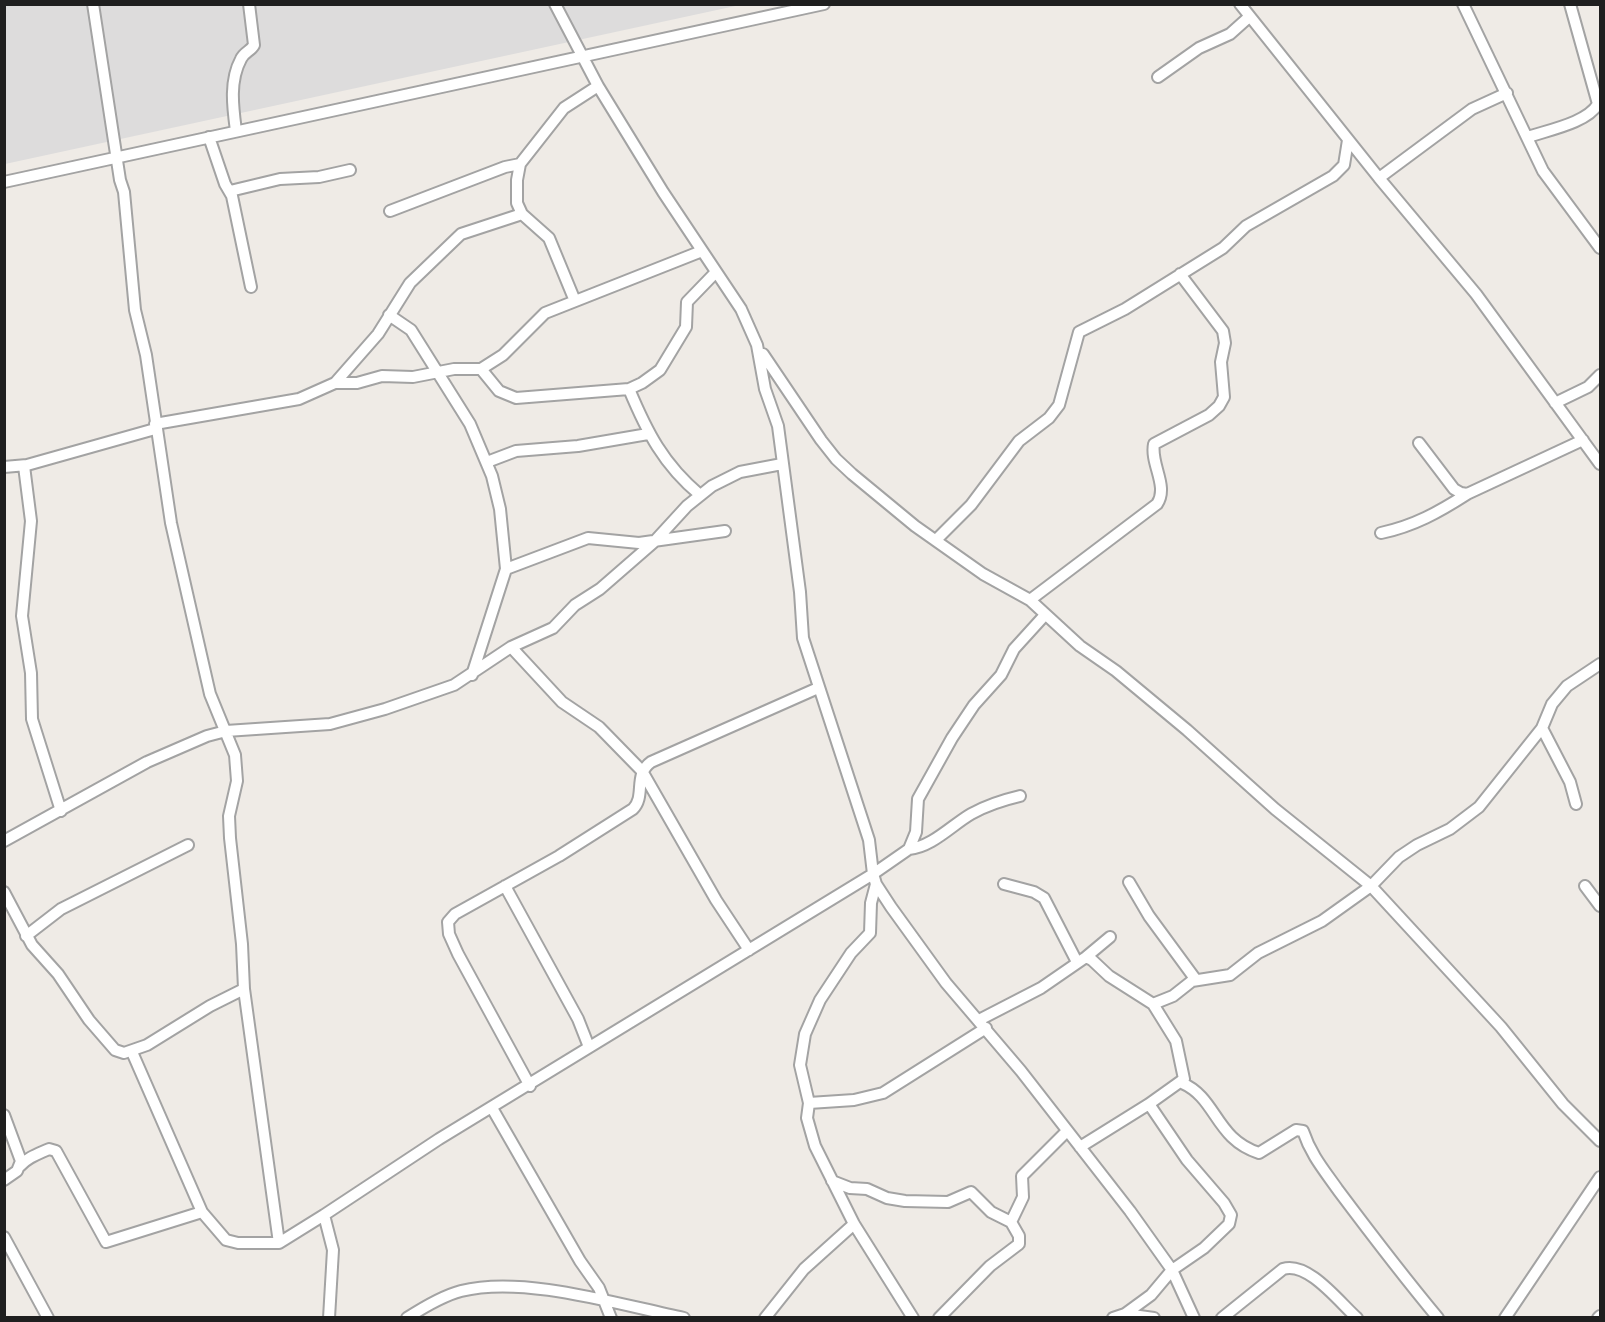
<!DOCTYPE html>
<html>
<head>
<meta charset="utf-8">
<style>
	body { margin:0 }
	#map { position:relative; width:1605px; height:1322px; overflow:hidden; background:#efebe6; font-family:Commissioner,sans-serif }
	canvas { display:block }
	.frame { position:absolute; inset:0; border:6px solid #1f1f1f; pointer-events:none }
</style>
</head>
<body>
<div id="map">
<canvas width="1605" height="1322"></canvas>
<div class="frame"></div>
</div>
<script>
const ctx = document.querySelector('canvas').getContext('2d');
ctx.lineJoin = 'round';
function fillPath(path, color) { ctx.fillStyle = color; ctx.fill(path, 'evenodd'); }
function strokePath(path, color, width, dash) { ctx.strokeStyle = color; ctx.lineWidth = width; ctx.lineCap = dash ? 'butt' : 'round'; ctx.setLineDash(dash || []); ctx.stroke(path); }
fillPath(new Path2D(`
	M4,5H740L5,164Z`), '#dddcdc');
const minor = new Path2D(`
	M93,4L120,180L124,192L135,310L146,355L171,523L210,694L235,755L237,781L229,816L230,838L242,944L244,989L279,1243
	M1240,4L1379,178L1476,294L1600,464
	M1463,4L1543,171L1600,248
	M1158,77L1199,48L1230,34L1249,17
	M236,131C233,108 229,81 241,59C244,52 251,51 254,45L249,4
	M209,137L225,184L232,196L251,287
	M1528,137C1548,130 1587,123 1598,104L1570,4
	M1379,178L1472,109L1507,93
	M4,182L824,4
	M230,191L280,179L319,177L350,170
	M390,211L505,167L520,164
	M575,301L549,238L522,214L517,203V180L520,164L564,108L598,86
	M389,315L411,330L470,424L492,476L500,509L506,569L472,675
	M763,354L821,440L836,459L852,474L915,526L983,574L1030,600L1080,646L1116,671L1187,730L1275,809L1371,886L1501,1027L1563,1104L1600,1141
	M481,369L499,391L516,398L629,389L642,383L660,370L686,327L687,302L716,272
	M335,383H357L382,376L413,377L454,369H481L503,355L545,313L702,251
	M629,389C647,432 663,464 700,495
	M1555,403L1588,387L1600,375
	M155,424L299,399L335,383L378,334L410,283L461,234L522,214
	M1419,443L1454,489L1461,493L1467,494L1583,440
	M487,462L516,451L578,446L648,434
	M24,466L31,521L22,616L31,673L32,719L61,811
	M4,467L27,465L155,429
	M1381,533C1414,526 1439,512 1467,494
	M936,540L971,505L1019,441L1049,418L1059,405L1079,332L1125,309L1223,248L1246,226L1333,176L1344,165L1348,140
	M506,569L588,538L639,543L725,531
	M1030,600L1157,504C1169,486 1150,464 1154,444L1209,415L1219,406L1224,397L1221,362L1225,343L1223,331L1180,274
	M1044,616L1014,649L1001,675L974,705L952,738L918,799L916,832L909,849L873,874L876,884L891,907L946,983L1021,1071L1130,1211L1172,1270L1194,1318
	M511,647L562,702L599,727L642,771L716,900L749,950
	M1542,728L1570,782L1576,804
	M4,841L147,762L207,736L226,731L330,724L385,709L454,685L511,647L553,628L575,605L600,589L654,542L687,506L712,486L740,472L782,464
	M909,849C932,847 952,825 971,814C987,805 1003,800 1020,796
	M1129,882L1149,916L1196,980
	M876,884L871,903L870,933L851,953L820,1000L805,1034L800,1065L809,1103L807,1118L815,1146L854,1224L913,1318
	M1004,884L1034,892L1044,898L1077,962
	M505,886L578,1019L589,1047
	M1585,886L1600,906
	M4,892L32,945L58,974L89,1020L115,1050L124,1053L147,1045L210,1006L244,989
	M26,936L61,909L188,845
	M1086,957L1110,937
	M979,1020L1041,988L1086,957L1092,960L1109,976L1153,1004L1173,996L1192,981L1230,975L1258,953L1322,921L1371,886L1399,857L1417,845L1450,829L1479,807L1542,728L1552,704L1567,686L1600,664
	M132,1052L202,1212L226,1240L238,1243H279L324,1215
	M1182,1083C1217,1098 1215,1139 1259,1153L1296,1130L1303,1131C1311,1155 1324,1170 1338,1190C1371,1234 1403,1276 1438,1318
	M530,1086L458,954L449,934L448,922L455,914L559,856L633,809C646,796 633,775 651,762L818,688
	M809,1103L854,1100L883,1093L986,1028
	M1149,1104L1184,1079L1176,1041L1153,1004
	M492,1108L580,1261L599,1288L611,1318
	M4,1115L21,1161L17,1171L4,1180
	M1080,1147L1149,1104L1187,1160L1224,1203L1231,1215L1229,1224L1204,1248L1172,1270L1151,1295L1125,1314
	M20,1166C28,1157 38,1154 49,1149L56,1151L106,1242L202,1212
	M832,1181L850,1188L867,1189L887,1198L905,1201L948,1202L971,1192L991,1212L1011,1222
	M4,1237L48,1318
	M329,1318L333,1250L324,1215L439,1139L873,874L869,840L803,638L800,592L778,426L765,389L757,345L741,309L663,192L598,86L555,4
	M407,1318C424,1307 442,1296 461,1291C524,1275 620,1305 684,1318
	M765,1318L804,1269L854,1224
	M939,1318L990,1266L1019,1244V1236L1011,1222L1023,1197L1022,1176L1066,1132
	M1113,1318L1125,1314L1154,1318
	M1222,1318L1283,1269C1308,1261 1339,1302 1357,1318
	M1505,1318L1600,1177
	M1598,1318L1600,1316`);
strokePath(minor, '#a3a3a3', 14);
strokePath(minor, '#fff', 10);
</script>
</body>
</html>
